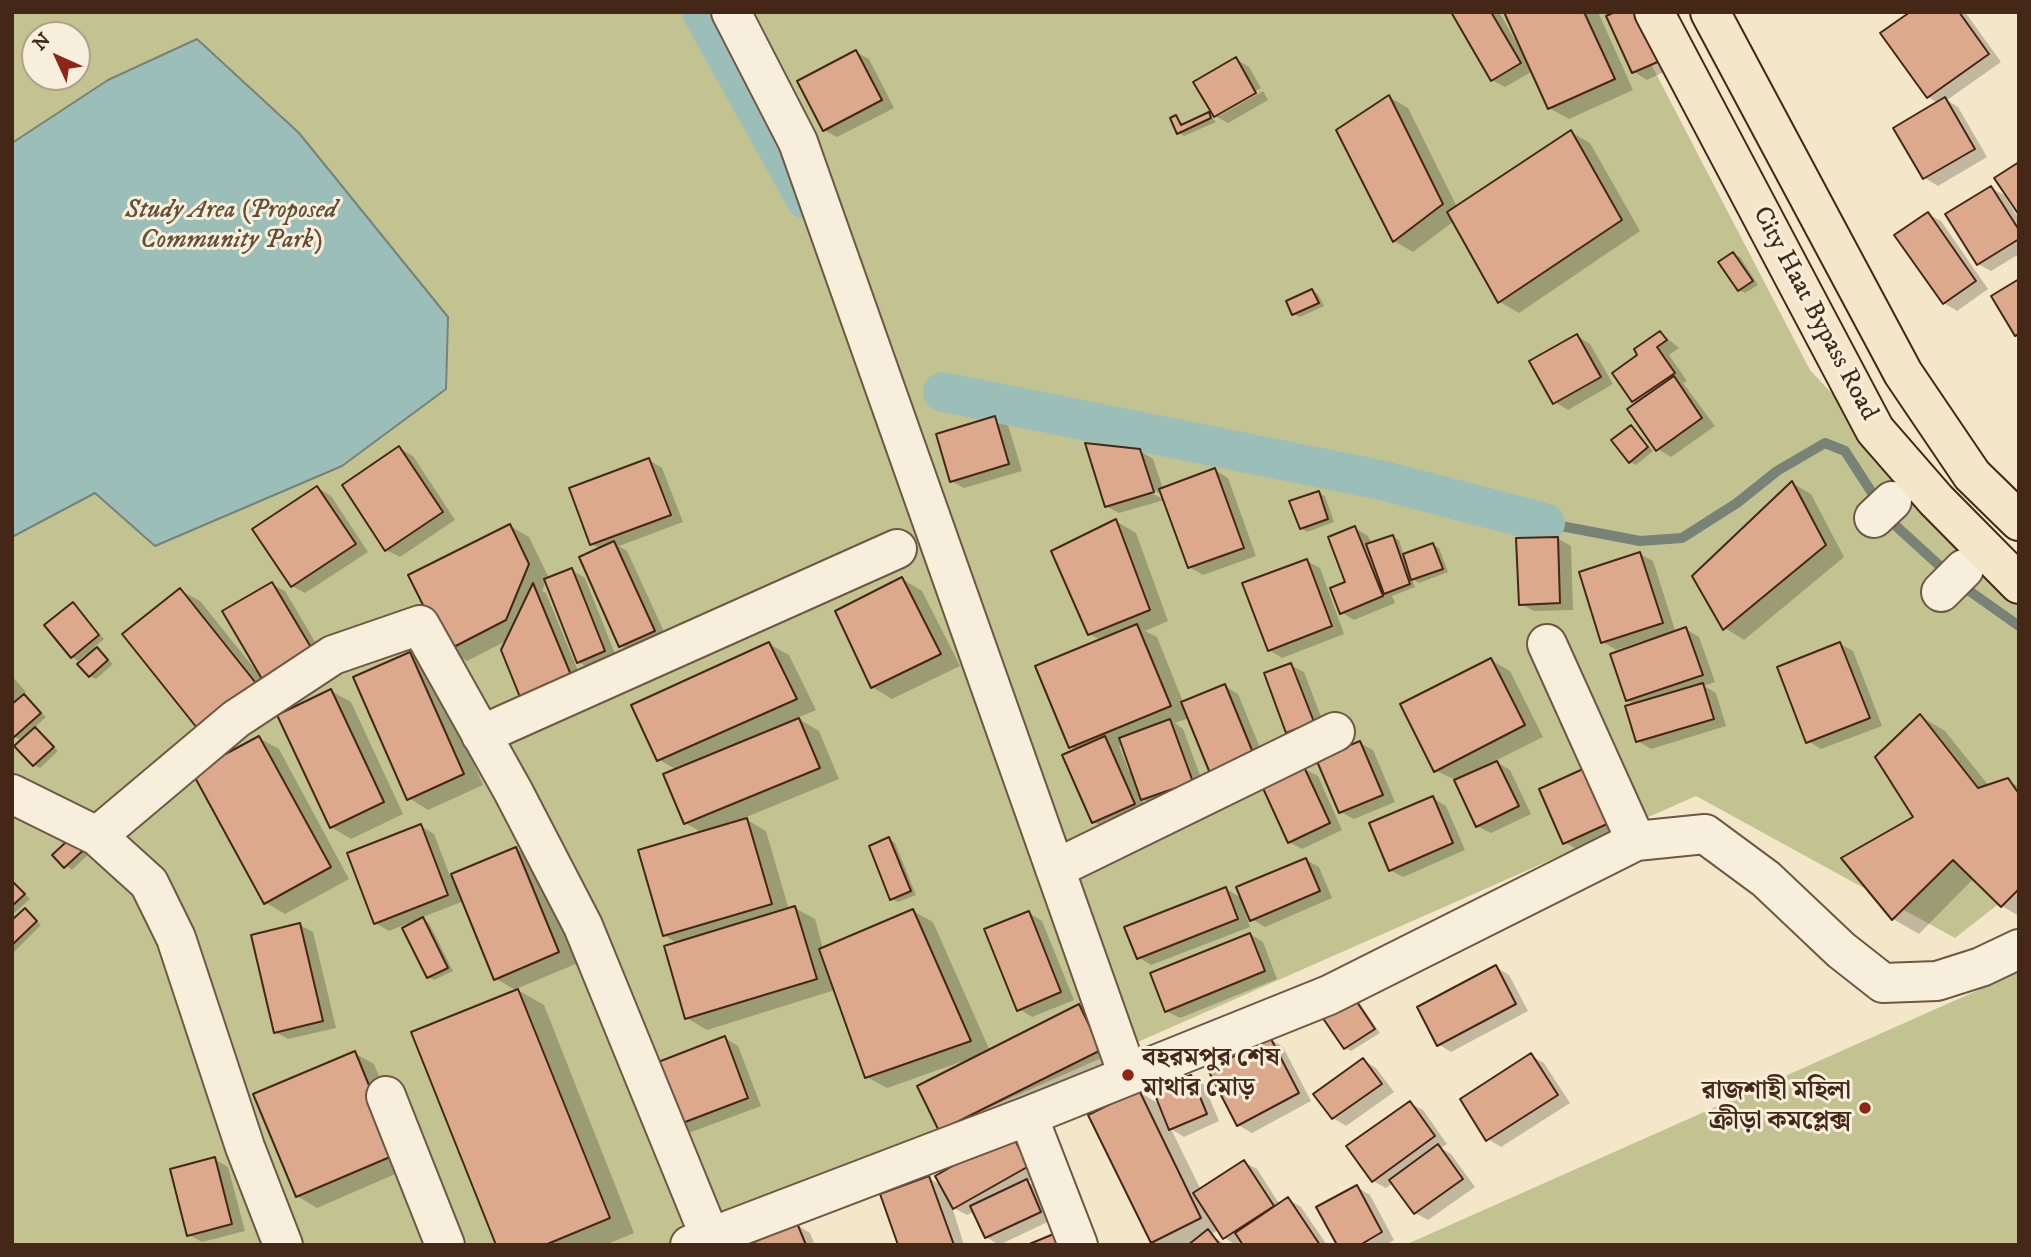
<!DOCTYPE html>
<html>
<head>
<meta charset="utf-8">
<style>
	body { margin:0 }
	#map { position:relative; width:2031px; height:1257px; overflow:hidden; background:#f3e6c9; font-family:"IM FELL DW Pica",serif }
	canvas { display:block }
	.frame { position:absolute; inset:0; border:14px solid #442716; pointer-events:none }
	.north { position:absolute; left:21px; top:21px; width:70px; height:70px; box-sizing:border-box; background:#f7efdc; border:2px solid #af9f8d; border-radius:50%; rotate:315deg; font-size:19px; font-weight:700; line-height:28px; text-align:center; color:#442716 }
	.north::after { content:''; display:block; margin:auto; width:24px; height:32px; background:#8f2418; clip-path:polygon(50% 0,100% 100%,50% 72%,0 100%) }
</style>
</head>
<body>
<div id="map">
<canvas width="2031" height="1257"></canvas>
<div class="frame"></div>
<div class="north">N</div>
</div>
<script>
const ctx = document.querySelector('canvas').getContext('2d');
ctx.lineJoin = 'round';
function fillPath(path, color) { ctx.fillStyle = color; ctx.fill(path, 'evenodd'); }
function strokePath(path, color, width, dash) { ctx.strokeStyle = color; ctx.lineWidth = width; ctx.lineCap = dash ? 'butt' : 'round'; ctx.setLineDash(dash || []); ctx.stroke(path); }
function write(font, color, halo, rows, align = 'center') {
  ctx.font = font + ' "IM FELL DW Pica","Noto Serif Bengali",serif'; ctx.lineWidth = 6; ctx.setLineDash([]); ctx.textBaseline = 'middle'; ctx.strokeStyle = halo; ctx.fillStyle = color; for (const [text, x, y, turn = 0] of rows) {
    ctx.save(); ctx.translate(x, y); ctx.rotate((+turn || 0) * Math.PI / 180); ctx.textAlign = isNaN(turn) ? turn : align; if (halo) ctx.strokeText(text, 0, 0); ctx.fillText(text, 0, 0); ctx.restore();
  }
}
fillPath(new Path2D(`
	M12,12H1624L1810,370L2019,594V888L1955,938L1696,796L677,1245H12ZM35,35H77V77H35Z
	M2019,972V1245H1405Z`), '#c3c391');
const water = new Path2D(`
	M197,39L299,133L448,317L446,389L342,466L155,546L95,493L12,537V143L108,80Z`);
fillPath(water, '#9bbfb8');
strokePath(water, '#788277', 2);
fillPath(new Path2D(`
	M1453,12H1499L1519,47L1522,46L1506,12H1598L1633,90L1569,119L1549,108L1533,71L1505,87L1492,80Z
	M1913,12H1965L2001,62L1947,100L1958,107L1987,157L1938,186L1925,178L1938,103L1928,97Z
	M1608,17L1672,68L1647,80L1634,72Z
	M856,52L869,59L894,108L837,137L824,130Z
	M1236,59L1249,67L1261,88L1219,112V116L1263,91L1268,100L1228,123L1215,116Z
	M1389,97L1408,108L1457,207L1571,132L1590,143L1640,231L1519,313L1500,302L1454,221L1413,252L1394,241Z
	M1209,114L1216,122L1184,136L1178,132L1176,117L1184,125Z
	M1991,188L2004,195L2019,219V254L1991,271L1978,264Z
	M1928,214L1941,221L1988,289L1957,311L1944,303Z
	M1733,254L1740,257L1758,285L1745,293L1739,290Z
	M1312,291L1318,294L1324,306L1300,317L1294,314Z
	M1661,333L1679,348L1669,355L1687,381L1683,383L1715,426L1671,457L1658,449L1638,403L1633,401Z
	M1577,336L1590,344L1613,384L1568,410L1555,402Z
	M995,417L1008,425L1022,471L964,488L951,481Z
	M1631,427L1653,451L1636,465L1630,462Z
	M399,448L413,456L455,520L400,557L386,550Z
	M1140,451L1153,459L1163,489L1215,470L1228,478L1256,556L1203,575L1189,567L1164,496L1147,486L1145,489L1164,500L1119,513L1106,506Z
	M649,460L662,468L683,522L619,546L627,551L667,638L634,653L621,646L601,549L591,544Z
	M1792,483L1811,494L1844,557L1744,640L1725,628Z
	M318,488L331,496L368,552L305,593L292,586Z
	M1318,493L1325,496L1334,522L1307,532L1301,528Z
	M1116,521L1136,533L1168,621L1145,631L1157,637L1183,702L1225,686L1238,694L1270,772L1189,718L1175,723L1183,729L1205,789L1156,807L1142,799L1147,811L1107,829L1094,822L1076,750L1070,747L1101,640L1089,634ZM1123,745L1132,770L1129,771L1119,746Z
	M510,526L529,537L548,576L547,580L572,570L585,578L617,659L591,669L578,662L546,581L542,591L546,593L583,683L508,640L467,661L447,649Z
	M1355,528L1368,536L1372,544L1393,537L1399,540L1404,556L1433,545L1439,548L1448,572L1419,583L1412,579L1415,587L1392,596L1395,603L1354,620L1341,612Z
	M1557,538L1571,546L1573,610L1534,611L1521,604Z
	M1640,554L1653,561L1676,633L1686,629L1699,637L1715,682L1704,686L1716,693L1726,726L1651,749L1638,741L1636,705L1627,700L1643,641L1616,650L1603,642Z
	M1307,561L1320,568L1344,634L1282,658L1269,650Z
	M902,579L922,591L960,666L892,699L872,687Z
	M272,584L285,591L324,657L260,676Z
	M180,590L200,601L278,698L203,732Z
	M73,605L104,639L94,647L113,664L96,679L90,676L85,655L78,661L72,657Z
	M769,644L789,655L816,710L797,718L819,731L839,779L744,818L766,831L789,910L795,908L815,919L823,949L913,911L933,922L990,1051L1079,1006L1098,1018L1120,1061L941,1130L969,1059L887,1088L867,1077L835,990L707,1030L687,1018L678,944L664,935L703,833L685,823L677,770L658,759Z
	M1840,644L1853,651L1882,726L1821,749L1808,741Z
	M410,654L430,665L483,785L428,810L409,798Z
	M1491,660L1510,671L1543,737L1495,761L1510,770L1531,814L1491,833L1477,826L1457,781L1435,770Z
	M1290,665L1304,672L1326,730L1301,739L1288,731Z
	M12,676L26,692L22,695L46,717L33,729L58,751L40,768L34,765L22,741L12,735Z
	M331,691L351,702L403,814L351,839L331,827Z
	M1920,716L1945,731L1989,786L2007,780L2019,787V916L2002,906L1974,878L1919,934L1893,919L1844,858L1915,818Z
	M259,738L279,749L349,879L285,914L265,902Z
	M1360,743L1373,750L1395,802L1354,819L1341,812Z
	M1594,766L1630,827L1578,850L1565,842Z
	M1304,769L1318,776L1342,830L1302,849L1289,842Z
	M1433,798L1446,806L1465,850L1403,877L1390,870Z
	M421,826L434,834L450,876L516,849L535,861L578,963L516,989L544,1005L634,1233L605,1245H498L517,991L495,978L464,901L420,918L429,923L453,971L434,980L428,977L416,920L389,931L375,923Z
	M889,839L895,843L916,895L898,902L892,899Z
	M95,848L72,870L55,855Z
	M1306,860L1319,867L1332,898L1265,927L1252,919L1245,903L1242,904L1250,927L1151,965L1138,957L1226,889L1243,899Z
	M12,881L30,899L12,915Z
	M25,910L41,925L12,954V922Z
	M1029,913L1042,921L1074,1000L1032,1017L1019,1009Z
	M300,925L313,932L336,1028L288,1039L275,1032Z
	M1250,934L1263,942L1277,979L1180,1018L1166,1011Z
	M1496,967L1509,975L1528,1011L1451,1052L1438,1044Z
	M1357,999L1380,1033L1351,1051L1345,1048Z
	M725,1038L738,1046L761,1106L686,1134L673,1126Z
	M1270,1039L1283,1047L1311,1101L1252,1133L1238,1125Z
	M354,1053L374,1064L416,1165L317,1208L297,1196Z
	M1531,1056L1544,1063L1570,1103L1501,1147L1488,1139Z
	M1363,1060L1376,1068L1394,1092L1346,1126L1333,1118Z
	M1191,1077L1204,1085L1219,1121L1184,1137L1171,1129L1201,1190L1244,1162L1257,1169L1280,1205L1288,1199L1301,1207L1327,1245H1245L1243,1242L1236,1245L1225,1238L1219,1230L1211,1234L1225,1245H1157L1152,1242L1139,1092L1161,1105Z
	M1410,1103L1423,1110L1447,1144L1441,1148L1451,1154L1475,1187L1428,1220L1415,1213L1393,1183L1386,1188L1373,1181Z
	M1011,1135L1024,1143L1041,1174L1027,1182L1040,1189L1054,1219L999,1245L986,1237L975,1211L967,1215L954,1208L949,1197L964,1245H900L929,1178L942,1186Z
	M214,1159L228,1167L245,1231L202,1242L189,1235Z
	M1357,1187L1370,1195L1394,1240L1386,1245H1339Z
	M797,1225L810,1233L815,1245H751Z`), '#0003');
strokePath(new Path2D(`
	M1545,523L1640,541L1682,538L1737,503L1777,471L1825,443L1845,451L1876,499
	M1896,526L1941,567
	M1961,585L2019,626`), '#788277', 10);
strokePath(new Path2D(`
	M702,12L806,199
	M943,392L1381,480L1545,523`), '#9bbfb8', 40);
const building = new Path2D(`
	M1451,12H1491L1521,63L1491,81Z
	M1504,12H1584L1615,79L1548,109Z
	M1615,12H1638L1660,61L1632,73L1606,16Z
	M1910,12H1959L1989,54L1927,98L1880,33Z
	M856,50L882,100L823,131L797,81Z
	M1236,57L1256,93L1214,117L1193,82Z
	M1389,95L1443,204L1393,242L1336,130Z
	M1945,97L1975,149L1923,179L1893,128Z
	M1209,112L1211,118L1177,134L1170,118L1176,115L1181,125Z
	M1571,130L1622,220L1498,303L1447,212Z
	M2019,162V215L1994,178Z
	M1991,186L2019,230V239L1977,265L1945,214Z
	M1928,212L1976,281L1943,304L1894,235Z
	M1733,252L1753,281L1738,291L1718,262Z
	M2019,279V334L2015,336L1991,296Z
	M1312,289L1319,303L1292,315L1286,301Z
	M1660,331L1667,340L1657,347L1675,373L1632,402L1612,373L1637,355L1634,349Z
	M1577,334L1601,377L1553,404L1529,361Z
	M1674,376L1702,418L1656,451L1627,409Z
	M995,416L1009,464L950,482L936,434Z
	M1631,425L1648,447L1629,463L1611,440Z
	M1085,443L1140,449L1154,492L1105,507Z
	M399,446L443,512L385,551L342,485Z
	M649,458L671,515L590,545L569,488Z
	M1215,468L1244,548L1188,568L1159,489Z
	M1792,481L1826,545L1723,630L1692,576Z
	M317,486L356,544L291,587L252,529Z
	M1319,491L1328,519L1300,529L1289,501Z
	M1116,519L1150,610L1088,635L1051,551Z
	M510,524L529,564L506,620L446,651L408,575Z
	M1355,526L1383,596L1340,614L1330,588L1345,582L1328,537Z
	M1393,535L1410,584L1384,594L1366,544Z
	M1558,537L1560,603L1519,605L1516,538Z
	M614,541L655,631L619,647L579,557Z
	M1433,543L1443,569L1411,580L1403,554Z
	M1640,552L1663,623L1601,643L1579,572Z
	M1307,559L1332,626L1268,651L1242,583Z
	M572,568L605,651L577,663L544,579Z
	M902,577L941,654L871,688L835,611Z
	M272,582L312,649L262,679L222,611Z
	M533,583L571,675L520,697L501,650Z
	M180,588L259,687L201,733L122,634Z
	M73,602L99,635L71,658L44,625Z
	M1137,624L1171,706L1069,748L1035,666Z
	M1686,627L1703,675L1626,701L1610,654Z
	M769,642L797,699L657,761L631,705Z
	M1840,642L1870,718L1806,743L1777,667Z
	M97,647L108,660L89,677L77,664Z
	M410,652L464,774L407,800L353,677Z
	M1491,658L1525,725L1434,772L1400,704Z
	M1291,663L1314,722L1286,733L1264,673Z
	M1703,683L1714,719L1636,742L1625,706Z
	M1225,684L1258,765L1214,783L1181,702Z
	M331,689L384,802L330,828L277,715Z
	M24,694L41,713L13,738L12,704Z
	M1920,714L1978,788L2008,778L2019,794V889L2001,907L1953,860L1892,920L1841,858L1913,817L1875,757Z
	M799,718L820,768L684,824L663,774Z
	M1170,719L1193,782L1141,800L1119,738Z
	M35,727L54,747L33,766L14,746Z
	M259,736L331,867L264,904L192,772Z
	M1105,736L1135,804L1092,823L1062,755Z
	M1360,741L1383,795L1339,813L1316,759Z
	M1497,761L1519,806L1476,827L1454,780Z
	M1594,764L1618,819L1563,844L1539,789Z
	M1304,767L1330,823L1288,843L1262,786Z
	M1433,796L1453,843L1389,871L1369,823Z
	M747,818L772,904L663,936L638,850Z
	M421,824L448,895L374,924L347,853Z
	M78,831L90,844L64,868L52,855Z
	M889,837L911,891L890,900L869,846Z
	M516,847L559,952L494,980L451,874Z
	M1306,858L1320,891L1250,921L1236,887Z
	M12,881L25,894L12,906Z
	M1226,887L1238,919L1137,959L1124,927Z
	M795,906L817,979L685,1019L664,946Z
	M25,908L37,921L12,945V920Z
	M913,909L971,1041L865,1078L819,949Z
	M1029,911L1061,992L1017,1011L984,929Z
	M423,917L448,968L427,978L402,928Z
	M300,923L323,1021L274,1033L251,935Z
	M1250,933L1265,971L1165,1012L1150,973Z
	M1496,965L1516,1004L1437,1046L1417,1007Z
	M518,989L610,1218L545,1245H496L411,1032Z
	M1351,993L1375,1029L1344,1049L1320,1014Z
	M1079,1004L1101,1050L939,1131L917,1086Z
	M725,1036L748,1098L672,1127L648,1066Z
	M1270,1037L1299,1093L1237,1126L1208,1070Z
	M355,1051L397,1154L296,1197L253,1094Z
	M1531,1053L1558,1095L1486,1141L1460,1099Z
	M1363,1058L1382,1084L1332,1119L1313,1094Z
	M1191,1075L1207,1114L1169,1130L1153,1090Z
	M1139,1090L1201,1218L1151,1243L1088,1115Z
	M1410,1101L1435,1136L1372,1182L1346,1146Z
	M1011,1133L1029,1166L953,1209L935,1176Z
	M1438,1144L1463,1179L1414,1214L1389,1180Z
	M215,1157L232,1224L187,1236L170,1169Z
	M1244,1160L1274,1206L1223,1239L1193,1193Z
	M929,1176L954,1245H898L880,1194Z
	M1027,1179L1041,1212L985,1238L970,1206Z
	M1357,1185L1382,1232L1360,1245H1337L1316,1207Z
	M1288,1197L1320,1245H1243L1235,1233Z
	M797,1223L806,1245H747Z
	M1208,1229L1220,1245H1188Z
	M1056,1233L1061,1245H1027Z`);
fillPath(building, '#dca98d');
strokePath(building, '#442716', 2);
const minor = new Path2D(`
	M731,12L798,142L1128,1075
	M1874,518L1892,501
	M1941,592L1964,569
	M1547,644L1636,841
	M481,735L897,549
	M12,794L97,836L149,883L176,938L245,1147L283,1245
	M97,836L236,719L333,655L420,625L513,791L583,926L710,1237
	M1055,869L1335,732
	M386,1096L445,1245
	M1028,1116L1078,1245
	M690,1245L1028,1116L1329,995L1636,841L1705,834L1766,879L1841,950L1883,983L1937,981L1981,967L2019,949`);
const major = new Path2D(`
	M1654,12L1875,430L1936,500L2019,584
	M1710,12L1903,373L1972,475L2019,521`);
strokePath(minor, '#705743', 42);
strokePath(major, '#442716', 42);
strokePath(minor, '#f7efdc', 38);
strokePath(major, '#f3e6c9', 38);
for (const [x, y, r, color] of [
	[1128,1075,7,"#8f2418"],
	[1865,1108,7,"#8f2418"]
]) { const dot = new Path2D(); dot.arc(x, y, r, 0, 2 * Math.PI); ctx.fillStyle = color; ctx.fill(dot); strokePath(dot, '#f7efdc', 2.5); }
write('italic 26px', '#644e35', '#f7efdc', [
	["Study Area (Proposed",231,212],
	["Community Park)",231,242]
]);
write('26px', '#442716', '#f7efdc', [
	["City Haat Bypass Road",1814,314,62]
]);
write('bold 26px', '#442716', '#f7efdc', [
	["বহরমপুর শেষ",1142,1060],
	["মাথার মোড়",1142,1090],
	["রাজশাহী মহিলা",1851,1093,"right"],
	["ক্রীড়া কমপ্লেক্স",1851,1123,"right"]
], 'left');
</script>
</body>
</html>
